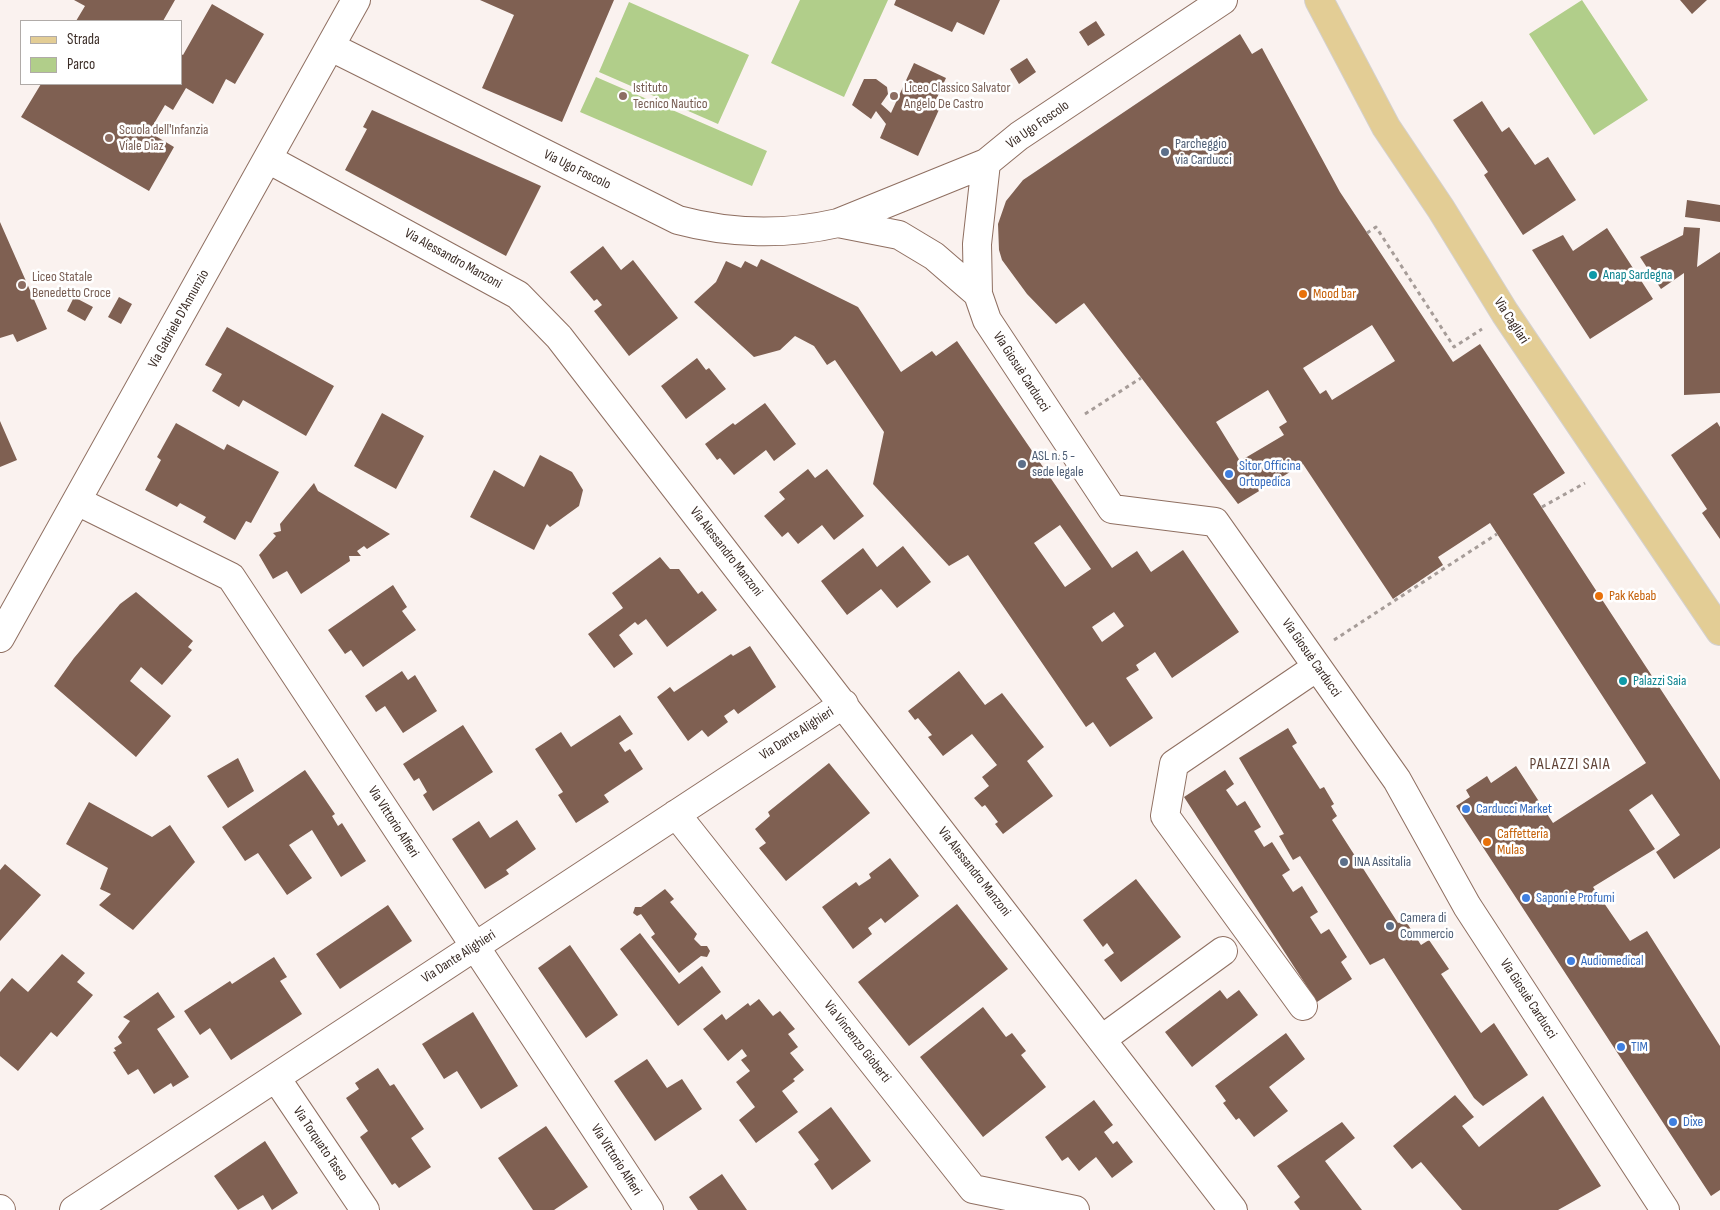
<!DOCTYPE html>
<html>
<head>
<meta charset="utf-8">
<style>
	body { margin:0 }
	#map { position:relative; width:1720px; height:1210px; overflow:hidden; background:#faf2ef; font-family:"Sofia Sans Condensed",sans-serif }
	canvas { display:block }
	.legend { position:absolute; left:20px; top:20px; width:162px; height:65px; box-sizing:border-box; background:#fff; border:1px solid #b0aba8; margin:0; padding:6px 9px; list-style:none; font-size:15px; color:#3a2c26 }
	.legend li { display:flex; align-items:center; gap:10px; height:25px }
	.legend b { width:25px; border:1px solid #b0aba8 }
</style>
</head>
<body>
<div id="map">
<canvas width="1720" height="1210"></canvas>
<ul class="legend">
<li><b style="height:6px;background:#e3cd95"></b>Strada</li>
<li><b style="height:14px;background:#b1ce8a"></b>Parco</li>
</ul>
</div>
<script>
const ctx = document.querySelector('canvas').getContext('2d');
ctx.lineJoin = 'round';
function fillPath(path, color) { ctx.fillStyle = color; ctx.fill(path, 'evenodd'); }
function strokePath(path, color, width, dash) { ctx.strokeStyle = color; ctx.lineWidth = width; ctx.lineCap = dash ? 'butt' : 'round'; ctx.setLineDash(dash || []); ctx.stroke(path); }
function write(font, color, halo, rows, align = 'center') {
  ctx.font = font + ' "Sofia Sans Condensed",sans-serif'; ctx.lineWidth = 5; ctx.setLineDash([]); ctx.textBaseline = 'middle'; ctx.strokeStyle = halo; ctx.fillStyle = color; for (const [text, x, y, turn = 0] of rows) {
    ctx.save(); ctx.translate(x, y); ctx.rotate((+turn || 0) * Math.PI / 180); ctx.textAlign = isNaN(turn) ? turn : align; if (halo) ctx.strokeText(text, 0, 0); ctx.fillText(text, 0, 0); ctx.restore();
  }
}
fillPath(new Path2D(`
	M800,0H888L844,97L771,63Z
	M1582,0L1648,100L1594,135L1529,34Z
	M629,2L749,55L718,124L599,72Z
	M596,77L767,151L752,186L580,112Z`), '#b1ce8a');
fillPath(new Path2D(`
	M74,0H175L163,21H76L85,6Z
	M480,0H614L562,122L482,88L514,15Z
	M896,0H1000L984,35L957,22L952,32L894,5Z
	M1680,0H1707L1692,14Z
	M212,4L264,34L235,84L226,79L213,104L186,88L173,110L165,105L149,132L174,147L149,191L21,117L41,84H181V54L183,55Z
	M1096,21L1105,35L1088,46L1079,32Z
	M1240,34L1252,54L1262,48L1340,192L1453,362L1480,344L1565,473L1533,494L1720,780V848L1674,879L1656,852L1680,835L1652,794L1629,810L1655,849L1593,887L1630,941L1647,931L1720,1046V1190L1711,1196L1456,806L1470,797L1466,790L1487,776L1491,783L1516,766L1553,823L1646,763L1490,523L1438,557L1443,565L1393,599L1303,464L1238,504L1084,303L1056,324L1027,294L1002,260L999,250L998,224L1006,201L1023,180ZM1372,325L1395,361L1332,400L1326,390L1320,394L1303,368ZM1268,390L1287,422L1279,427L1284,435L1240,461L1216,422Z
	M1027,58L1036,72L1019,84L1010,69Z
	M914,63L946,78L936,100L942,103L918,156L880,138L886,124L876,111L871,119L852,105L864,79H876L887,87L888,94L881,104L891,113Z
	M1482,101L1502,132L1509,127L1535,165L1548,157L1576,200L1523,235L1484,175L1488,172L1453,120Z
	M372,110L541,186L506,256L345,170L367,129L363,127Z
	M1687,200L1720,205V222L1685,217Z
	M0,222L47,329L17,342L13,334L0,338Z
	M1684,227L1700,228L1697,267L1720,252V393L1684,395V273L1661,289L1640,257L1683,235Z
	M1607,228L1653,299L1590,339L1532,250L1563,235L1573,251Z
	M603,246L621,270L633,260L678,318L629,356L594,311L602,305L597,299L594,301L570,272Z
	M761,259L858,307L901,372L932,351L936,356L957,341L1112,568L1137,551L1151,572L1183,550L1239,632L1172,678L1155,652L1136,665L1139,670L1126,678L1153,718L1110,747L1093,722L1086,727L968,555L949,566L873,484L884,432L835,360L827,365L814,346L795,336L780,350L754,357L694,302L716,282L726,261L741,268L745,261L757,267ZM1060,525L1091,569L1065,587L1034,543ZM1114,612L1124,626L1102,642L1092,627Z
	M74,297L93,307L85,321L67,311Z
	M119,297L132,304L121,324L108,317Z
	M227,327L334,386L306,436L243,400L239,407L212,391L222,374L205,365Z
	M697,358L706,370L709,368L726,389L686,419L661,386Z
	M765,403L796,444L774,461L766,450L734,475L720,458L717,460L705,444L733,423L735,425Z
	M382,413L424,436L396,489L354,466Z
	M0,421L17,460L0,467Z
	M1717,422L1720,427V539L1702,513L1707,509L1671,455Z
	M176,423L224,450L227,444L279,472L251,523L246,521L235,540L203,522L206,517L180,503L177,507L145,490L161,460L157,457Z
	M540,455L572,472L583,490L579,506L550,527L547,524L534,550L470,517L494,470L524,487Z
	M808,469L815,478L827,469L864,516L834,540L822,525L798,544L788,532L782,537L764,516L785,499L779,492Z
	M314,483L318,491L390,534L367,549L364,546L357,551L361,556H349L350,561L301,594L287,571L273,579L259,555L276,536L273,533L281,531L280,524Z
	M903,546L931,582L897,608L881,589L847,615L821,581L863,548L877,567Z
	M660,557L670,569H679L698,594L702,591L717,610L667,647L646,619L638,625L635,622L619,635L633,654L614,668L588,634L623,608L612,593Z
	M393,585L407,607L402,611L416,630L363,667L351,650L345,654L328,630Z
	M136,592L193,641L188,647L192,650L162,685L141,667L130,681L171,716L136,757L54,686L74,658L120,604Z
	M750,646L776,687L738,714L734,709L724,716L728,722L708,737L702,730L688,741L657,697L670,687L674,692L731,654L733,656Z
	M402,671L408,680L415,675L437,711L403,733L385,706L376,712L365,696Z
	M959,671L985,705L1002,693L1044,747L1027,761L1053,796L1003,834L995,824L998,822L985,805L982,807L974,798L989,786L982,777L997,765L972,734L943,756L928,737L932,735L918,718L915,720L908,711Z
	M620,715L633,734L619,743L625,752L630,749L643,769L604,795L609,802L576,823L558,795L563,792L535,749L561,732L571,747Z
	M463,725L493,772L433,811L423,795L427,792L419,778L414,781L403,764Z
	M1288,728L1297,743L1292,746L1320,789L1324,787L1334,804L1331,806L1337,816L1332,820L1398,923L1405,920L1421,945L1429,940L1449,969L1441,974L1481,1033L1494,1023L1528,1075L1483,1106L1474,1098L1384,958L1370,965L1300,856L1293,860L1279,836L1284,834L1239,758Z
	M238,758L254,791L228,808L207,776Z
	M829,763L870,813L786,881L759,848L766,843L755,829L770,816L768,812Z
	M305,770L335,814L332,816L338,826L342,823L366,861L341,877L312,830L289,845L312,878L287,895L258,853L245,861L222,827Z
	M1225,770L1234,784L1226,790L1237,806L1245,801L1261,827L1254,831L1264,847L1272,842L1290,870L1282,875L1293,892L1302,886L1318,912L1310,917L1321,934L1329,929L1347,957L1341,962L1352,979L1317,1002L1184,797Z
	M89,802L152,837L170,825L195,862L133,930L99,905L111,894L100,889L108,868L66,844Z
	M517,820L536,849L506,870L509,874L485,889L452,839L479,821L490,838Z
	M890,858L919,896L885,923L881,918L868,928L872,934L853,949L822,907L856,882L859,886L871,878L869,874Z
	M5,864L41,895L0,941V870Z
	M1136,879L1181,937L1121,982L1104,960L1114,953L1107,943L1103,947L1083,920Z
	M665,889L674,899L670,902L697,934L694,939L701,946H707L710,951L707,957L701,956L679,973L651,937L655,934L641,914L637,916L633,913L635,907H641Z
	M957,904L1008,969L909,1046L858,982Z
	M388,905L412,941L340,989L316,954Z
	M640,933L679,984L702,966L721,992L678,1026L620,949Z
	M570,945L618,1015L586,1038L538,968Z
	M62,954L85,973L77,982L93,995L57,1037L51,1032L18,1071L0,1056V992L12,978L28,992Z
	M274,957L287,977L280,981L302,1014L231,1060L210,1028L200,1035L184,1011L230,981L232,984Z
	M1220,990L1227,999L1239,990L1258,1015L1192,1067L1165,1032Z
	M158,992L175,1017L157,1029L189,1077L173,1087L171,1083L154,1094L138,1069L128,1075L113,1052L116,1051L114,1048L122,1043L118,1037L130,1021L123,1017Z
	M759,999L773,1016L780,1011L795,1029L788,1034L798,1047L790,1053L804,1070L793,1079L795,1081L782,1091L798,1112L756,1143L739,1120L755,1107L736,1082L750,1071L741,1060L747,1056L742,1049L728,1061L703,1029L722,1014L726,1020L748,1003L750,1006Z
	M983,1007L1006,1037L1012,1033L1026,1051L1021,1055L1046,1087L983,1137L920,1057Z
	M473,1012L518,1086L481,1109L457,1071L444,1079L422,1044Z
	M1286,1033L1305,1059L1269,1087L1288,1111L1254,1137L1239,1118L1236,1120L1223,1103L1226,1101L1215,1086Z
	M647,1059L667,1088L682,1079L702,1109L655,1141L614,1081Z
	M378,1068L390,1086L394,1084L424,1129L411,1138L431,1167L399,1188L395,1183L392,1185L360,1137L368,1131L346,1098L359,1089L355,1083Z
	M1455,1095L1474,1117L1462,1126L1479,1147L1543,1096L1601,1186L1558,1210H1462L1421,1162L1412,1169L1393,1146Z
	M1094,1100L1113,1125L1104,1132L1113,1144L1117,1141L1133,1162L1112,1178L1096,1157L1079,1171L1068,1157L1062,1161L1045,1137Z
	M831,1107L871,1161L832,1190L814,1164L819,1160L798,1132Z
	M1342,1122L1355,1138L1325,1161L1362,1210H1300L1294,1202L1300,1197L1277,1166Z
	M546,1126L588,1187L554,1210H533L498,1158Z
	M265,1141L298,1193L272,1210L263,1195L238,1210L214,1176Z
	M722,1174L747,1210H698L689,1197Z`), '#7f6052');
const minor = new Path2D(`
	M331,47L678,220C730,234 786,235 838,223L986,163L1019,136L1223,0
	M268,159L518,295L559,337L1233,1210
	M986,163L977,244L978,294L987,320L1112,509L1215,522L1397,780L1467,906L1665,1210
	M838,223L899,235L934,256L978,294
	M77,501L231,577L649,1210
	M0,638L356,0
	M676,814L973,1189L1075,1210
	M1303,1006L1165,816L1174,764L1317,667
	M1102,1039L1223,951
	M276,1078L365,1210
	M0,1209L1,1210
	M74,1210L844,704`);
const major = new Path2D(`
	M1319,0L1386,127L1441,209L1505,313L1720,631`);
strokePath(minor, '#8f6f61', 30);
strokePath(major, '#d4d1cf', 30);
strokePath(new Path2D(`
	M1367,233L1376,227L1454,347L1482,329
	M1085,414L1141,378
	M1542,507L1585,483
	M1334,640L1497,534`), '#a69c98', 3, [4, 4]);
strokePath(minor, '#fff', 28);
strokePath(major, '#e3cd95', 28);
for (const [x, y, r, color] of [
	[623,96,5,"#8d6e63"],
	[894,96,5,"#8d6e63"],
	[109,138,5,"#8d6e63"],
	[1165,152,5,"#5c6f8a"],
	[1593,275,5,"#0f9aa8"],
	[22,285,5,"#8d6e63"],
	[1303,294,5,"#e8710a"],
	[1022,464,5,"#5c6f8a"],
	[1229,474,5,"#3f7fe0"],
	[1599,596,5,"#e8710a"],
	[1623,681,5,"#0f9aa8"],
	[1466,809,5,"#3f7fe0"],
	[1487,842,5,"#e8710a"],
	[1344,862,5,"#5c6f8a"],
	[1526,898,5,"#3f7fe0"],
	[1390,926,5,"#5c6f8a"],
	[1571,961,5,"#3f7fe0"],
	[1621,1047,5,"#3f7fe0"],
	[1673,1122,5,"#3f7fe0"]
]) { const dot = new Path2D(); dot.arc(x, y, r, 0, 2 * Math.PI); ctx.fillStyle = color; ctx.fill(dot); strokePath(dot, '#fff', 2); }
write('14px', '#785e54', '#fff', [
	["Istituto",633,88],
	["Tecnico Nautico",633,104],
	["Liceo Classico Salvator",904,88],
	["Angelo De Castro",904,104],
	["Scuola dell'Infanzia",119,130],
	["Viale Diaz",119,146],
	["Liceo Statale",32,277],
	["Benedetto Croce",32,293]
], 'left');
write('14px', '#3a2c26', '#fff', [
	["Via Ugo Foscolo",1038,125,-35],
	["Via Ugo Foscolo",577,170,26],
	["Via Alessandro Manzoni",453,259,29],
	["Via Gabriele D'Annunzio",179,319,-61],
	["Via Cagliari",1511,321,57],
	["Via Giosuè Carducci",1021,372,57],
	["Via Alessandro Manzoni",726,552,52],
	["Via Giosuè Carducci",1311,658,55],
	["Via Dante Alighieri",797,734,-33],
	["Via Vittorio Alfieri",393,822,57],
	["Via Alessandro Manzoni",974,872,52],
	["Via Dante Alighieri",459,957,-33],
	["Via Giosuè Carducci",1528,999,57],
	["Via Vincenzo Gioberti",857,1042,52],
	["Via Torquato Tasso",320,1144,56],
	["Via Vittorio Alfieri",616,1160,57]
]);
write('14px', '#4e5e75', '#fff', [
	["Parcheggio",1175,144],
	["via Carducci",1175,160],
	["ASL n. 5 -",1032,456],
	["sede legale",1032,472],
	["INA Assitalia",1354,862],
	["Camera di",1400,918],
	["Commercio",1400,934]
], 'left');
write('14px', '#0d838f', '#fff', [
	["Anap Sardegna",1603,275],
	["Palazzi Saia",1633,681]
], 'left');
write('14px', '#c56008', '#fff', [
	["Mood bar",1313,294],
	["Pak Kebab",1609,596],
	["Caffetteria",1497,834],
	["Mulas",1497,850]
], 'left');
write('14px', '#366cbe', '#fff', [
	["Sitor Officina",1239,466],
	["Ortopedica",1239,482],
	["Carducci Market",1476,809],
	["Saponi e Profumi",1536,898],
	["Audiomedical",1581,961],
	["TIM",1631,1047],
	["Dixe",1683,1122]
], 'left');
ctx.letterSpacing = '1px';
write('16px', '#614437', '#fff', [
	["PALAZZI SAIA",1570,765]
]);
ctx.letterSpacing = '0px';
</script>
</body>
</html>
